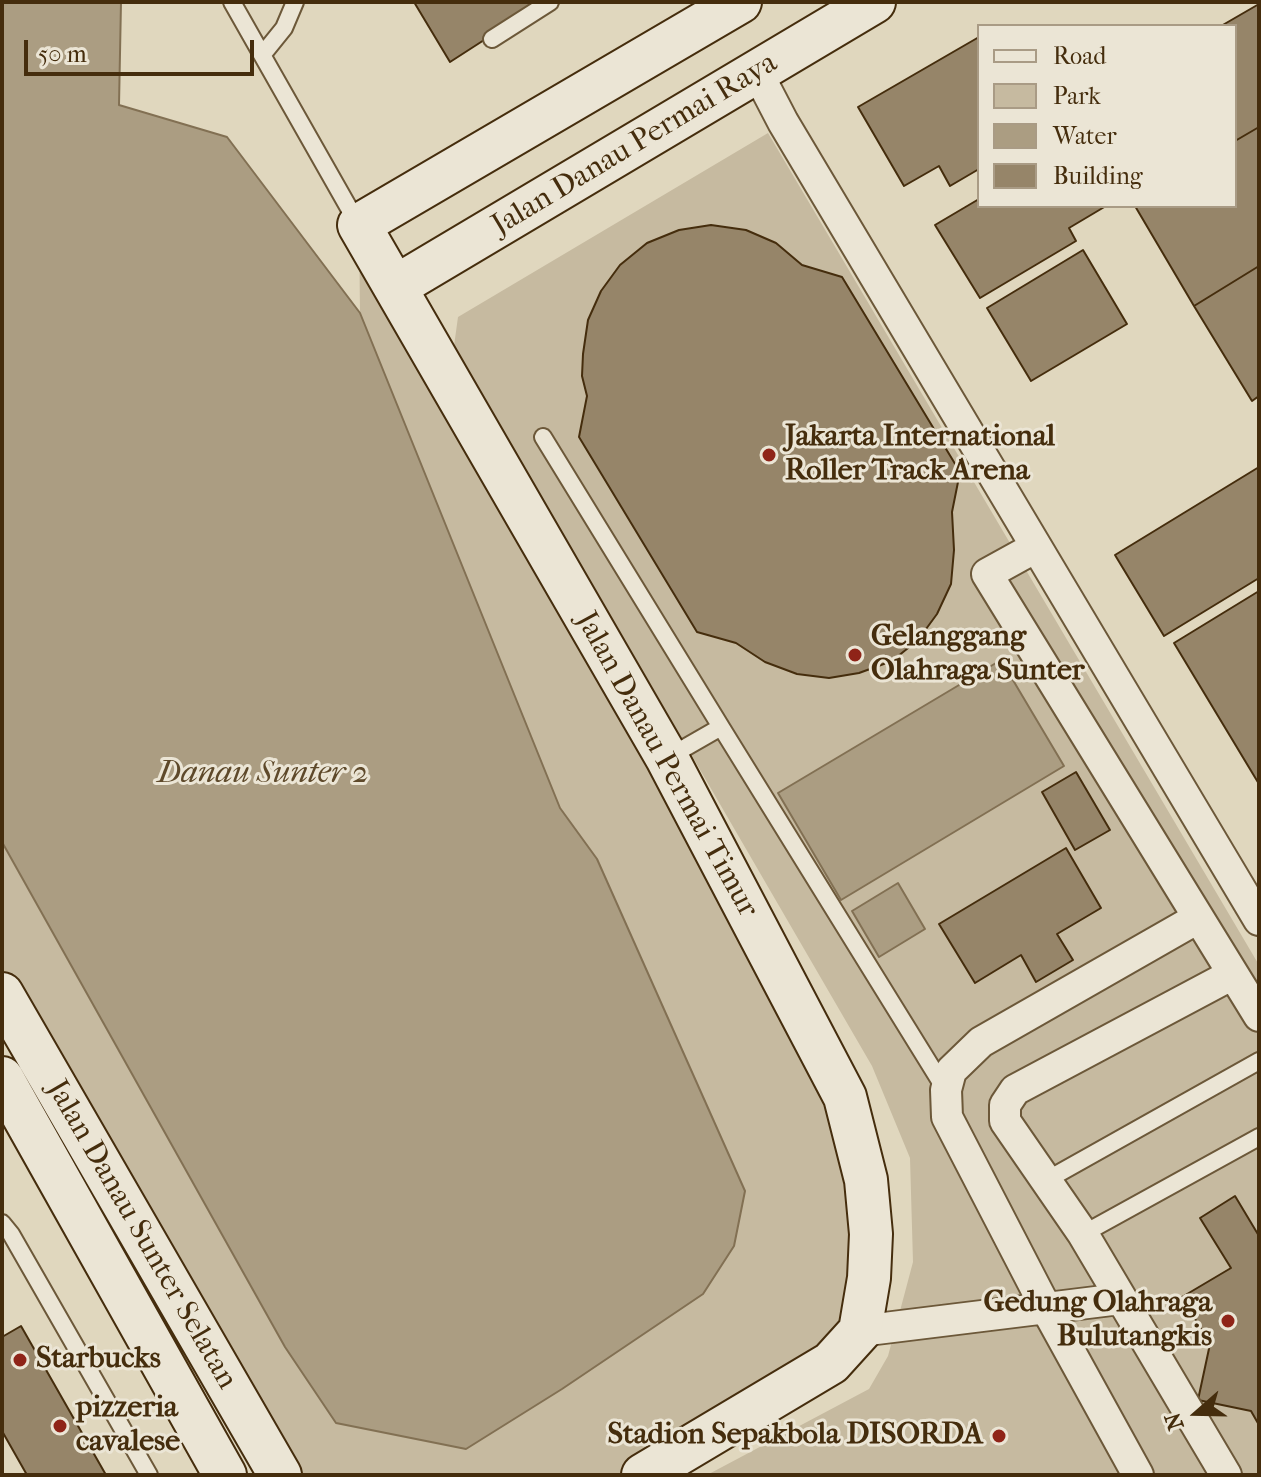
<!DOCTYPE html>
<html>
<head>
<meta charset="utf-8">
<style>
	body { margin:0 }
	#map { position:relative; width:1261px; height:1477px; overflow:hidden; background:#e0d7be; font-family:"IM FELL French Canon",serif }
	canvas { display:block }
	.frame { position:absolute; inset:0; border:4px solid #452d0d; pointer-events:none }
	.legend { position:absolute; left:977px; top:24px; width:260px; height:184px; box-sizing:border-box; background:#ebe5d5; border:2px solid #a99b85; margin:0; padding:10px 14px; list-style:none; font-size:24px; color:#452d0d }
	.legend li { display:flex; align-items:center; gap:16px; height:40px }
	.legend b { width:40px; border:2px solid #a99b85 }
	.north { position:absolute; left:1157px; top:1373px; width:80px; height:80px; -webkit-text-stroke:6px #ebe5d5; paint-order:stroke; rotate:250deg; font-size:22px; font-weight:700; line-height:32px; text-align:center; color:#452d0d }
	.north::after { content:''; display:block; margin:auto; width:28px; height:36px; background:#452d0d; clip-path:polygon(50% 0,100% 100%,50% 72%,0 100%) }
	.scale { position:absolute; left:24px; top:40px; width:230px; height:36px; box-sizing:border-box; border:4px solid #452d0d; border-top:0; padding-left:10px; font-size:24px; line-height:28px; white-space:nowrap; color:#452d0d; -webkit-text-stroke:6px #ebe5d5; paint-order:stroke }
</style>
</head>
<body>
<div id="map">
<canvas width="1261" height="1477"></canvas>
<div class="frame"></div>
<ul class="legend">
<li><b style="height:10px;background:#ebe5d5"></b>Road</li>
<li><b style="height:22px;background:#c6baa0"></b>Park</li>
<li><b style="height:22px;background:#ab9d82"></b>Water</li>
<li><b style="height:22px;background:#968569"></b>Building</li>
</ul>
<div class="north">N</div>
<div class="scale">50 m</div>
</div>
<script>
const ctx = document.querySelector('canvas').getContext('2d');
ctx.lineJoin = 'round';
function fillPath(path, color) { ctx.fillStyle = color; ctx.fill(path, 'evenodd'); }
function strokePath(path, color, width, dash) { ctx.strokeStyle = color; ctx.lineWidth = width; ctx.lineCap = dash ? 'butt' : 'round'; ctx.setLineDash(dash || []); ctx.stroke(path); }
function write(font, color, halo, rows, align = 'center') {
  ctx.font = font + ' "IM FELL French Canon",serif'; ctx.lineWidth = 6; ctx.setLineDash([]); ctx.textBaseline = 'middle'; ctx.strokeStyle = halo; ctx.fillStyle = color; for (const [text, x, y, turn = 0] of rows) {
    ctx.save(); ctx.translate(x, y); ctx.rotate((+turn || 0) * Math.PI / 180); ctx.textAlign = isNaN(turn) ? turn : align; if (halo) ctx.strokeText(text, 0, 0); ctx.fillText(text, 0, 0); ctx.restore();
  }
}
fillPath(new Path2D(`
	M768,133L1259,965V1475H707L869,1389L888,1356L913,1262L910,1158L872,1066L454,346L458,317Z
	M359,225L845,1097L860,1331L643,1475H282L2,985V843L285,1347L337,1423L734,1246L745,1191L597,859L560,808L360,313Z`), '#c6baa0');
const water = new Path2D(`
	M2,2H121L119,105L227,137L360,313L560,808L597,859L745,1191L734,1246L703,1294L562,1389L466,1449L336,1423L285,1347L2,842Z
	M1001,660L1064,766L841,900L778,793Z
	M898,883L925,929L879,957L852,911Z`);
fillPath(water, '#ab9d82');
strokePath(water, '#827053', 2);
const building = new Path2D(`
	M414,2H543L450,62Z
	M1259,4V127L1235,141V26H1221Z
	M979,37V169L950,186L939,166L904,186L858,107Z
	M1259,127V266L1194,306L1135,206H1235V141Z
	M979,199V206H1106L1069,228L1076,241L980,298L935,225Z
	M711,225L746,230L776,243L802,265L842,277L960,472L952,512L954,550L951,584L937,614L918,640L892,661L859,673L829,678L797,674L765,662L736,643L697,632L579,437L587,396L582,376L583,354L588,320L601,291L620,265L647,243L679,230Z
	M1083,250L1127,324L1031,381L987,308Z
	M1259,266V396L1252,401L1194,306Z
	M1259,467V578L1164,636L1115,555Z
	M1259,591V784L1174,643Z
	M1076,772L1110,830L1075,850L1042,792Z
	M1066,848L1101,908L1057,934L1073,960L1036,982L1021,955L975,983L939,924Z
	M1235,1196L1259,1236V1425L1251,1411L1198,1400L1210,1344L1182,1297L1231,1268L1200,1218Z
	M21,1326L106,1475H27L2,1431V1337Z`);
fillPath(building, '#968569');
strokePath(building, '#452d0d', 2);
const lane = new Path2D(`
	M232,2L358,224
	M492,39L550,2
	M263,54L284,28L295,2
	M543,437L721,727L667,758
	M721,727L945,1089
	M1045,1181L1259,1061
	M2,1223L11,1234L149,1475
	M1083,1234L1259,1137`);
const street = new Path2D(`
	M757,72L783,122L1259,920
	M1036,547L987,574L1259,1016
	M860,1331L1120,1299
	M1138,1475L1047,1310L947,1117L946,1090L951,1071L981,1042L1198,918
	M1226,1475L1083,1234L1005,1121V1105L1015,1090L1233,974`);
const secondary = new Path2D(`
	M395,287L874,2
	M2,994L280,1475
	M2,1078L225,1475
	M643,1475L831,1363L860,1331L869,1278L871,1234L866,1180L845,1097L667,758L359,225L740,2`);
strokePath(lane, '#6c5839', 20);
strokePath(street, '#6c5839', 34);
strokePath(secondary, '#452d0d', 46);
strokePath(lane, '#ebe5d5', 16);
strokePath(street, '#ebe5d5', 30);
strokePath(secondary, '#ebe5d5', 42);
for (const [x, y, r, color] of [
	[769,455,8,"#8f2418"],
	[855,655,8,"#8f2418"],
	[1228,1321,8,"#8f2418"],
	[20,1360,8,"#8f2418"],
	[60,1426,8,"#8f2418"],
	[999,1436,8,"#8f2418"]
]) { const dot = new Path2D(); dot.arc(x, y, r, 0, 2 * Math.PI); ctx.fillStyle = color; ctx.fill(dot); strokePath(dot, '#ebe5d5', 3); }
write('30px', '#452d0d', '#ebe5d5', [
	["Jalan Danau Permai Raya",635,145,-31],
	["Jalan Danau Permai Timur",666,765,61],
	["Jalan Danau Sunter Selatan",141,1235,60]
]);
write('bold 30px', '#452d0d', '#ebe5d5', [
	["Jakarta International",785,438],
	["Roller Track Arena",785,472],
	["Gelanggang",871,638],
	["Olahraga Sunter",871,672],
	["Gedung Olahraga",1212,1304,"right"],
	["Bulutangkis",1212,1338,"right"],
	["Starbucks",36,1360],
	["pizzeria",76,1409],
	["cavalese",76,1443],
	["Stadion Sepakbola DISORDA",983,1436,"right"]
], 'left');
write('italic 32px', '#5e492a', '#ebe5d5', [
	["Danau Sunter 2",263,774]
]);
</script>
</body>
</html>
